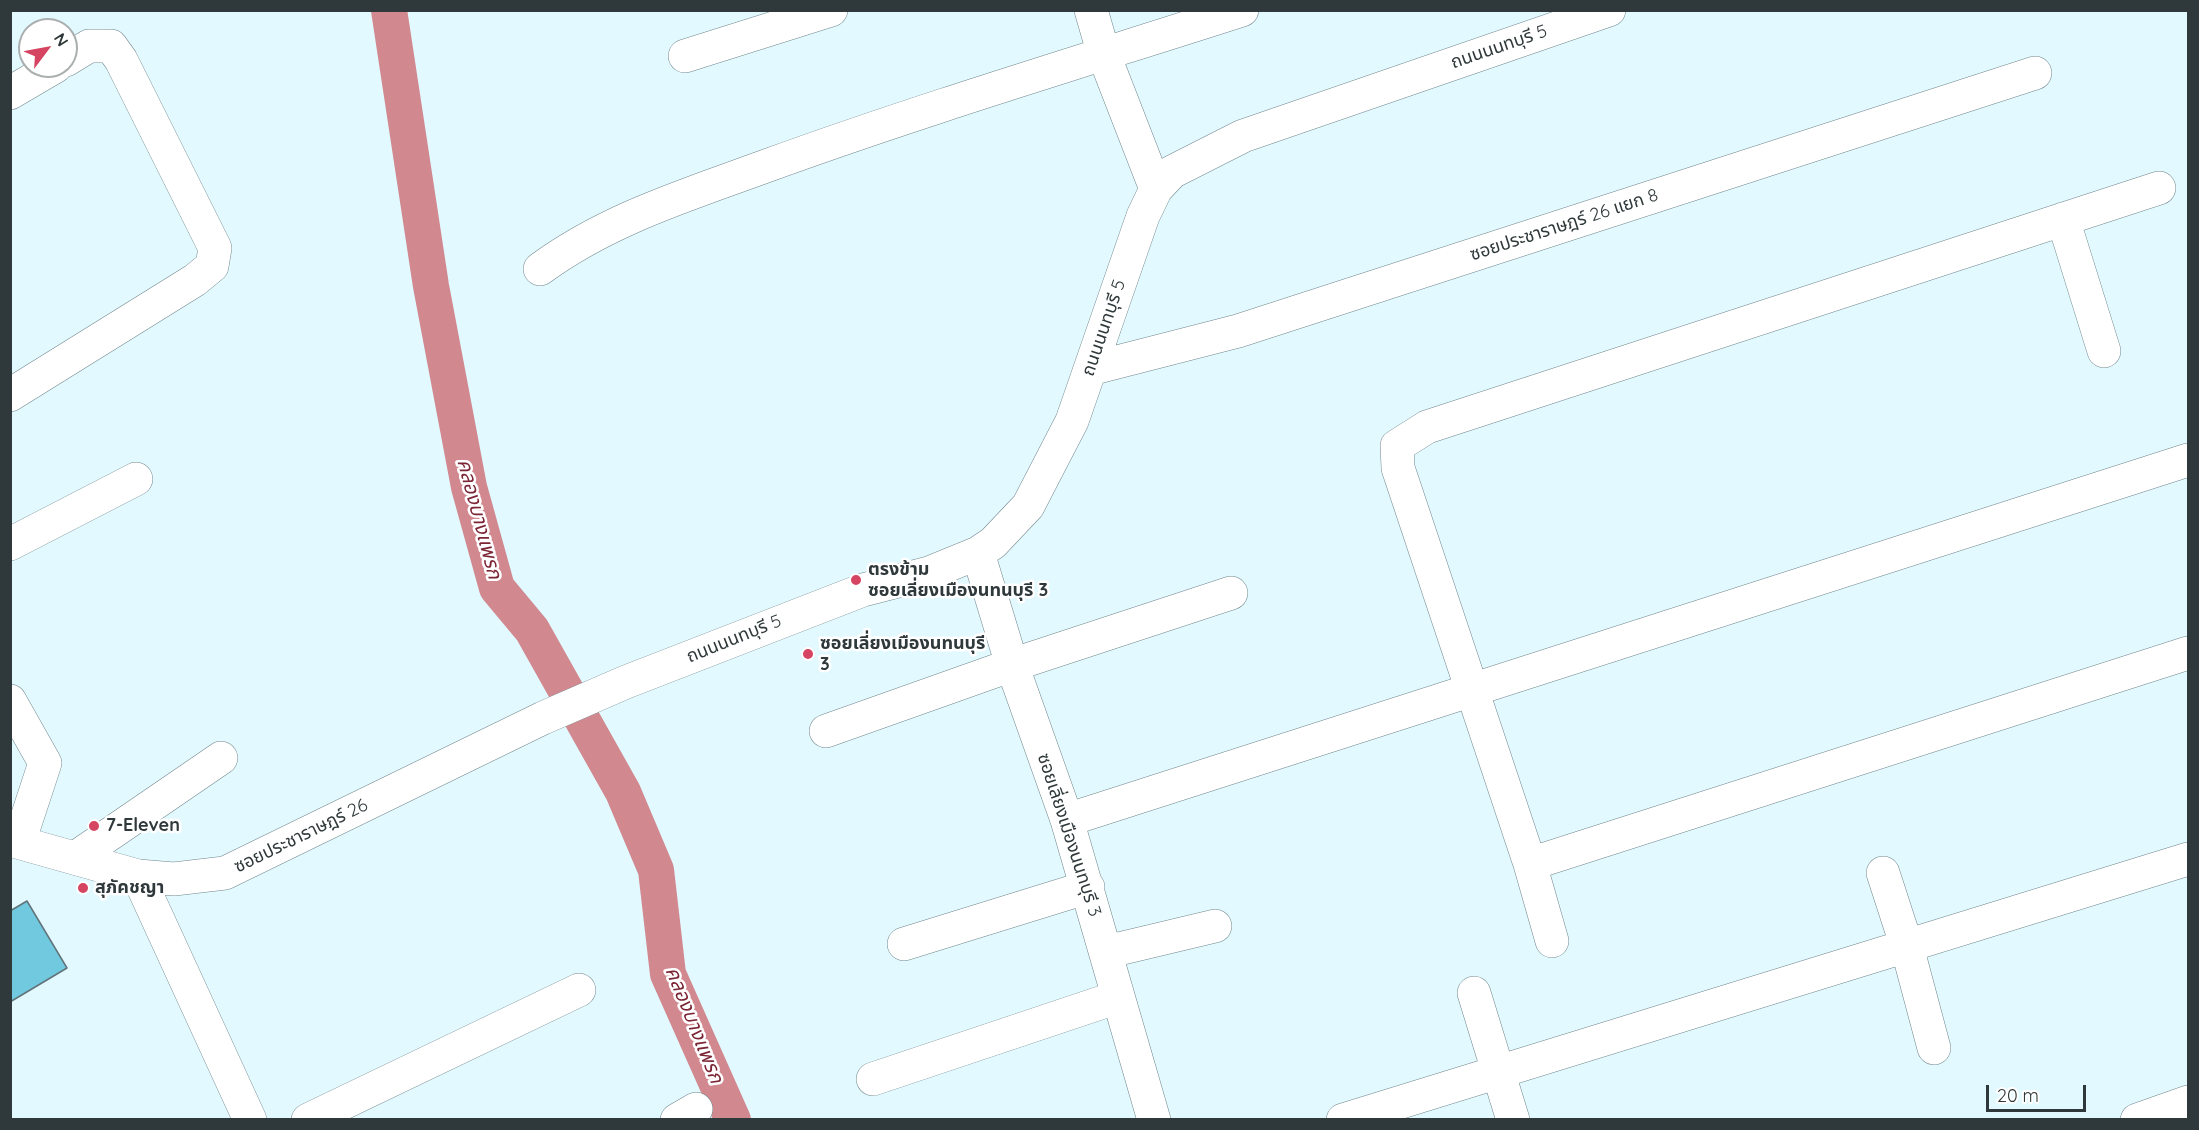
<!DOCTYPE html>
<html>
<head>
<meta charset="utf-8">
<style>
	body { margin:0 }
	#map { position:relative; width:2199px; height:1130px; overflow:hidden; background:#e2f9ff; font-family:Quicksand,sans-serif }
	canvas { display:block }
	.frame { position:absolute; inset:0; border:12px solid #2f383a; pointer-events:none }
	.north { position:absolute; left:18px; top:18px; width:60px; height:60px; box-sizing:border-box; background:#fff; border:2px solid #acafb0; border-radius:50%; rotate:58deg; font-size:16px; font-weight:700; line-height:24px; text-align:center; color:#2f383a }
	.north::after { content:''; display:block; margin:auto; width:21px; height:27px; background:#d54460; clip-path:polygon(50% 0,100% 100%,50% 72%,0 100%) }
	.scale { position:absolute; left:1986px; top:1085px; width:100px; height:27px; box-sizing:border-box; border:3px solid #2f383a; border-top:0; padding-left:8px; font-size:18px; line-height:21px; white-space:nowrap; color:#2f383a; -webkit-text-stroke:4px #fff; paint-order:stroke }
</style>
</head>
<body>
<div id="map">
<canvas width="2199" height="1130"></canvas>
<div class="frame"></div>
<div class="north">N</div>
<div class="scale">20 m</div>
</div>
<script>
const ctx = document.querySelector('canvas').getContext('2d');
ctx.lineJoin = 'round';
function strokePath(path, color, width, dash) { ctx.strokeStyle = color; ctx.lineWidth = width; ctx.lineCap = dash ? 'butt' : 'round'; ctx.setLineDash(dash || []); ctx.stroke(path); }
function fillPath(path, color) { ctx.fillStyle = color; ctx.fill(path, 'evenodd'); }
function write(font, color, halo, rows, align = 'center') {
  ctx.font = font + ' Quicksand,"Noto Sans Thai",sans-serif'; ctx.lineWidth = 5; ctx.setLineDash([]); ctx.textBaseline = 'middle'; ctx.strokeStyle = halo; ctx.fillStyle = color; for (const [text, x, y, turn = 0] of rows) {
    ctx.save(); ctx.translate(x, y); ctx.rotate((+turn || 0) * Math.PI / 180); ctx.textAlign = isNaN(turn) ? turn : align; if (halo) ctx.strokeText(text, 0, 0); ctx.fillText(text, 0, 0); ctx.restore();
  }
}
strokePath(new Path2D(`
	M389,10L431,286L469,487L497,588L532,630L623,792L656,870L668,974L733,1120`), '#d1888f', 36);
const building = new Path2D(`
	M27,901L67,968L10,1002V911Z`);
fillPath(building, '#71c9e0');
strokePath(building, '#60747a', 1.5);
const minor = new Path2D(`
	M1091,10L1104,55L1156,189
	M685,56L831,10
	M10,93L56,66
	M2063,219L2104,351
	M540,269C608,219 687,195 766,166C923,109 1083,61 1242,10
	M1090,369L1238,331L2035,73
	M10,395L195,280L212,266L215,248L121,60L111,46H89L66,60
	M10,544L136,479
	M978,553L1012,665L1067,820L1154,1120
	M10,701L45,763L19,842
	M826,731L1012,665L1231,593
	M1067,820L2188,460
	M10,840L138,876L174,879L225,873L543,718L626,682L863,590L929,573L978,553L993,543L1028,506L1072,421L1143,216L1156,189L1172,172L1243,136L1609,10
	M75,858L221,758
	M1530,864L2188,653
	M1883,873L1907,947L1934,1048
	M138,876L250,1120
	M1552,941L1530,864L1398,468L1397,446L1427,427L2159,188
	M904,944L1088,887
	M1106,952L1215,926
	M1474,993L1513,1120
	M873,1079L1118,997
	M308,1120L579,990
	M677,1120L696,1109
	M1343,1120L2188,859
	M2137,1120L2188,1102`);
strokePath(minor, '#72878c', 34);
strokePath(minor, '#fff', 33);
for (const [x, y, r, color] of [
	[856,580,6,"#d54460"],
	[808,654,6,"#d54460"],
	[94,826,6,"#d54460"],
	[83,888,6,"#d54460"]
]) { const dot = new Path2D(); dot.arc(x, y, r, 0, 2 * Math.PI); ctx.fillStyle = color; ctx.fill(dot); strokePath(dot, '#fff', 2); }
write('18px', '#2f383a', '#fff', [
	["ถนนนนทบุรี 5",1499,47,-19],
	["ซอยประชาราษฎร์ 26 แยก 8",1564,225,-18],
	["ถนนนนทบุรี 5",1104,328,-71],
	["ถนนนนทบุรี 5",734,639,-22],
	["ซอยเลี่ยงเมืองนนทบุรี 3",1069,835,72],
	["ซอยประชาราษฎร์ 26",301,836,-26]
]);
write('bold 18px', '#2f383a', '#fff', [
	["ตรงข้าม",868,570],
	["ซอยเลี่ยงเมืองนทนบุรี 3",868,591],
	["ซอยเลี่ยงเมืองนทนบุรี",820,644],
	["3",820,665],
	["7-Eleven",106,826],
	["สุภัคชญา",95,888]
], 'left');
write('italic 20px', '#7c2535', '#fff', [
	["คลองบางแพรก",479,519,75],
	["คลองบางแพรก",694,1025,68]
]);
</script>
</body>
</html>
